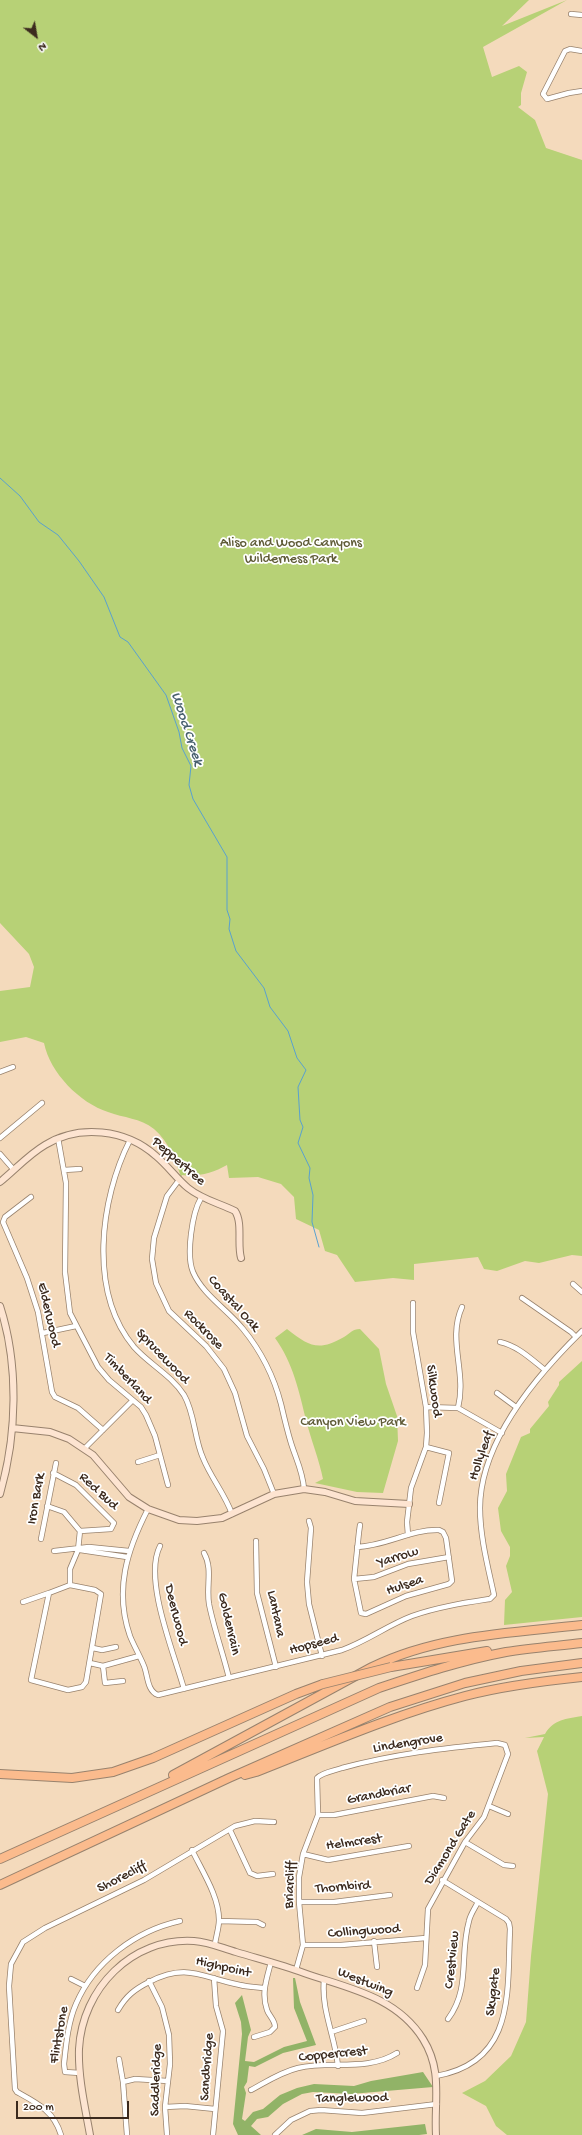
<!DOCTYPE html>
<html>
<head>
<meta charset="utf-8">
<style>
	body { margin:0 }
	#map { position:relative; width:582px; height:2135px; overflow:hidden; background:#f4dabc; font-family:"Gochi Hand",sans-serif }
	canvas { display:block }
	.north { position:absolute; left:16px; top:16px; width:40px; height:40px; -webkit-text-stroke:3px #fff; paint-order:stroke; rotate:149deg; font-size:11px; font-weight:700; line-height:16px; text-align:center; color:#3b2a1e }
	.north::after { content:''; display:block; margin:auto; width:14px; height:18px; background:#3b2a1e; clip-path:polygon(50% 0,100% 100%,50% 72%,0 100%) }
	.scale { position:absolute; left:16px; top:2101px; width:113px; height:18px; box-sizing:border-box; border:2px solid #3b2a1e; border-top:0; padding-left:5px; font-size:12px; line-height:14px; white-space:nowrap; color:#3b2a1e; -webkit-text-stroke:3px #fff; paint-order:stroke }
</style>
</head>
<body>
<div id="map">
<canvas width="582" height="2135"></canvas>
<div class="north">N</div>
<div class="scale">200 m</div>
</div>
<script>
const ctx = document.querySelector('canvas').getContext('2d');
ctx.lineJoin = 'round';
function fillPath(path, color) { ctx.fillStyle = color; ctx.fill(path, 'evenodd'); }
function strokePath(path, color, width, dash) { ctx.strokeStyle = color; ctx.lineWidth = width; ctx.lineCap = dash ? 'butt' : 'round'; ctx.setLineDash(dash || []); ctx.stroke(path); }
function write(font, color, halo, rows, align = 'center') {
  ctx.font = font + ' "Gochi Hand",sans-serif'; ctx.lineWidth = 3.5; ctx.setLineDash([]); ctx.textBaseline = 'middle'; ctx.strokeStyle = halo; ctx.fillStyle = color; for (const [text, x, y, turn = 0] of rows) {
    ctx.save(); ctx.translate(x, y); ctx.rotate((+turn || 0) * Math.PI / 180); ctx.textAlign = isNaN(turn) ? turn : align; if (halo) ctx.strokeText(text, 0, 0); ctx.fillText(text, 0, 0); ctx.restore();
  }
}
fillPath(new Path2D(`
	M0,0H529L502,26L567,0L483,47L492,77L519,66L527,72L521,93V105L518,107L535,120L546,148L582,160V1256L572,1255L539,1263L525,1261L497,1271L484,1269L478,1257L414,1264V1280L393,1278L355,1282L337,1255L325,1251L319,1230L296,1219L294,1197L281,1184L258,1177L229,1178L227,1165C213,1173 198,1177 182,1175L181,1177C175,1159 169,1142 154,1129C140,1118 124,1118 108,1112C80,1103 50,1073 44,1043L26,1037L0,1042V991L30,987L34,967L29,954L0,923Z
	M287,1329C309,1346 318,1352 344,1337C351,1333 352,1329 360,1329L379,1349L386,1384L397,1416L398,1441L383,1493L357,1492L315,1483L323,1479C319,1459 311,1440 306,1420C299,1391 293,1363 275,1338Z
	M582,1361V1617L504,1625L505,1600L512,1592L506,1566L510,1556V1547L501,1531L498,1508L507,1491L506,1474L521,1437L530,1433V1429L549,1406L548,1402L559,1385V1382Z
	M582,1716V2135H507L496,2126L486,2106L462,2093L485,2081L511,2056L526,2022L531,1956L548,1794L537,1751L544,1737L525,1738L545,1734C554,1719 566,1719 582,1716Z`), '#b7d176');
fillPath(new Path2D(`
	M293,1978H295L300,2002L316,2045L283,2053L255,2067L249,2066L247,2082L244,2087L246,2093L242,2119L245,2121L253,2112L263,2109L280,2095L297,2088L314,2084L354,2086L371,2081L423,2072L433,2087L351,2094L313,2092L302,2094L283,2104L268,2117L257,2119L251,2126L261,2135H238L233,2124L242,2034L241,2022L235,2003L242,1995L251,2030L248,2037L245,2061L254,2062L284,2047L307,2041L294,2008Z
	M425,2124L427,2134L419,2135H302L316,2129L352,2132Z`), '#91b367');
strokePath(new Path2D(`
	M0,478L20,496L39,522L58,535L79,561L104,597L120,637L128,642L166,695L179,732L182,748L191,766L189,785L193,799L227,857V910L230,919L229,929L236,951L264,988L270,1007L288,1031L297,1058L306,1070L298,1087L300,1120L303,1127L298,1143L310,1168L309,1178L313,1195L312,1222L319,1247`), '#59a1cf', 1);
const street = new Path2D(`
	M571,14L582,15
	M582,51L570,49L565,51L543,94L547,99L569,93L582,91
	M0,1072L13,1067
	M0,1138L42,1103
	M58,1138L66,1183L65,1272L70,1313L98,1367L109,1380L141,1407L146,1415L155,1436L168,1485
	M130,1140C100,1199 88,1292 134,1347C149,1364 171,1375 184,1395C195,1414 194,1438 203,1458C211,1478 225,1494 232,1514
	M0,1154L14,1170
	M64,1170L80,1169
	M179,1180L167,1196L154,1238L152,1259L156,1283L169,1311L206,1346L224,1369L235,1393L247,1436L264,1469L274,1494
	M31,1197L5,1217L3,1222L27,1278L38,1312L52,1392L55,1397L78,1408L103,1430
	M201,1198C192,1213 186,1255 193,1272C203,1295 227,1309 243,1329C261,1351 274,1377 281,1404C284,1417 287,1430 291,1443C296,1459 303,1472 304,1489
	M573,1284L582,1292
	M522,1298L571,1332L576,1337
	M43,1333L76,1326
	M500,1342C518,1346 531,1359 545,1370
	M497,1393L516,1407
	M426,1407L458,1408L502,1433
	M458,1408C467,1372 447,1340 462,1307
	M426,1447L449,1453L439,1503
	M85,1448L132,1401
	M138,1462L160,1455
	M53,1473L76,1485L114,1523L111,1529L80,1531
	M47,1506L64,1512L80,1531L78,1550L70,1569V1585L95,1590L101,1594L86,1682L82,1687L68,1690L31,1680L49,1593L70,1585
	M148,1509C127,1550 114,1590 130,1636C134,1646 140,1656 144,1666C148,1676 147,1691 158,1695L342,1650C367,1641 388,1625 412,1616C437,1607 464,1603 490,1599L494,1595C488,1567 480,1537 480,1508C480,1442 537,1375 582,1331
	M309,1521L311,1528L307,1582L309,1604L322,1656
	M408,1535L407,1522L411,1488L426,1447L427,1433L426,1407L413,1332V1303
	M41,1539L56,1463
	M256,1541L257,1593L276,1667
	M160,1546C143,1579 174,1653 184,1689
	M357,1547C386,1546 411,1529 439,1530L443,1532L446,1538L452,1581L449,1584L406,1596L366,1614L361,1613L354,1579L359,1532L360,1525
	M80,1550L127,1557
	M54,1551L89,1547L129,1551
	M204,1553C213,1569 206,1586 209,1604C214,1629 223,1653 229,1678
	M354,1579L374,1577L408,1564L449,1557
	M23,1602L49,1593
	M93,1648L102,1650L116,1647
	M90,1663L103,1666L139,1656
	M103,1666L105,1683L123,1681
	M489,1806L508,1814
	M318,1815H334L433,1796L444,1798
	M230,1830L250,1873L257,1876L273,1874
	M465,1842L504,1865L513,1866
	M192,1850C202,1871 219,1896 219,1920C219,1928 216,1936 215,1944
	M303,1854L328,1860L409,1846
	M299,1902H334L390,1895
	M219,1921L257,1922L263,1925
	M374,1941L377,1967
	M303,1945H341L426,1938
	M296,1970L303,1945L299,1902V1877L303,1854L318,1815L317,1778C323,1772 334,1771 342,1768C393,1754 445,1748 497,1743L505,1745L508,1754L484,1817L465,1842L428,1909L425,1965L417,1988
	M71,1979L85,1986
	M324,1980C321,2010 335,2036 338,2066
	M149,1981L162,2007L169,2035L170,2064L165,2107L167,2135
	M118,2010C126,1996 135,1989 149,1982C188,1962 202,1978 240,1985C248,1987 256,1987 264,1988
	M448,2019C471,1988 459,1956 469,1921C470,1915 475,1908 478,1902
	M331,2032L364,2021
	M254,2037L270,2032L275,2027C275,2020 269,2016 267,2010C261,1993 267,1978 271,1962
	M119,2059L123,2082L127,2135
	M80,2073L65,2072L64,2064C66,2045 68,2022 76,2004C94,1962 135,1931 180,1921
	M436,2076C516,2062 507,1992 510,1929L509,1923L506,1919L442,1880
	M123,2082L135,2079L168,2081
	M251,2090C266,2082 281,2072 298,2068C330,2060 367,2072 397,2053
	M165,2107L185,2106L215,2109
	M61,2135C54,2111 37,2103 17,2092L15,2089L9,1986L11,1964L23,1942L45,1928L144,1880L235,1826L255,1821L274,1822
	M213,2135L223,2031L216,2006L214,1978
	M275,2135L291,2120L310,2111L321,2110L362,2113L437,2104`);
const secondary = new Path2D(`
	M0,1182C15,1170 28,1155 45,1145C79,1124 126,1129 156,1156C168,1166 177,1179 188,1188C203,1200 219,1203 235,1211C243,1223 237,1244 241,1258
	M0,1306C19,1365 17,1435 0,1494
	M12,1428L50,1432L69,1439L93,1455L129,1497L148,1509L179,1520L197,1521L222,1518L274,1494L304,1489L325,1492L355,1501L409,1504
	M90,2135C85,2107 78,2077 79,2049C82,1989 132,1937 194,1941C209,1942 222,1948 236,1952C259,1959 282,1965 304,1973C347,1988 396,1996 423,2039C443,2071 434,2100 436,2135`);
const highway = new Path2D(`
	M391,1667L487,1651
	M0,1774L72,1778L113,1772L153,1758L296,1694L323,1684
	M173,1775L372,1667C437,1635 511,1633 582,1625
	M245,1775L256,1772C325,1745 393,1715 465,1696C503,1686 543,1681 582,1677
	M0,1859L379,1688C421,1674 463,1660 506,1652C531,1648 557,1646 582,1643
	M0,1885L229,1778L390,1707L465,1683L521,1671L582,1663`);
strokePath(street, '#98826d', 6);
strokePath(secondary, '#98826d', 8);
strokePath(highway, '#98826d', 10);
strokePath(street, '#fff', 4.5);
strokePath(secondary, '#fde4d1', 6);
strokePath(highway, '#fbbb8d', 8);
const highwayBridge = new Path2D(`
	M323,1684L391,1667`);
strokePath(highwayBridge, '#98826d', 10, []);
strokePath(highwayBridge, '#fbbb8d', 8);
write('14px', '#605c38', '#fff', [
	["Aliso and Wood Canyons",291,544],
	["Wilderness Park",291,560],
	["Canyon View Park",353,1423]
]);
write('14px', '#3b2a1e', '#fff', [
	["Peppertree",178,1162,41],
	["Coastal Oak",233,1304,48],
	["Elderwood",48,1315,77],
	["Rockrose",203,1330,45],
	["Sprucewood",162,1357,46],
	["Timberland",127,1379,47],
	["Silkwood",433,1391,82],
	["Hollyleaf",482,1456,-71],
	["Red Bud",98,1492,43],
	["Iron Bark",37,1499,-80],
	["Yarrow",398,1558,-17],
	["Hulsea",405,1586,-19],
	["Lantana",275,1614,78],
	["Deerwood",175,1615,76],
	["Goldenrain",228,1624,77],
	["Hopseed",314,1645,-15],
	["Lindengrove",408,1744,-9],
	["Grandbriar",379,1795,-11],
	["Helmcrest",354,1843,-8],
	["Diamond Gate",451,1848,-58],
	["Shorecliff",122,1878,-27],
	["Briarcliff",291,1885,-87],
	["Thornbird",343,1888,-4],
	["Collingwood",364,1932,-4],
	["Crestview",453,1960,-84],
	["Highpoint",223,1968,13],
	["Westwing",365,1983,22],
	["Skygate",494,1992,-83],
	["Flintstone",60,2035,-80],
	["Coppercrest",333,2055,-6],
	["Sandbridge",208,2067,-86],
	["Saddleridge",157,2080,-88],
	["Tanglewood",352,2099,-1]
]);
write('italic 15px', '#48606e', '#fff', [
	["Wood Creek",186,729,72]
]);
</script>
</body>
</html>
